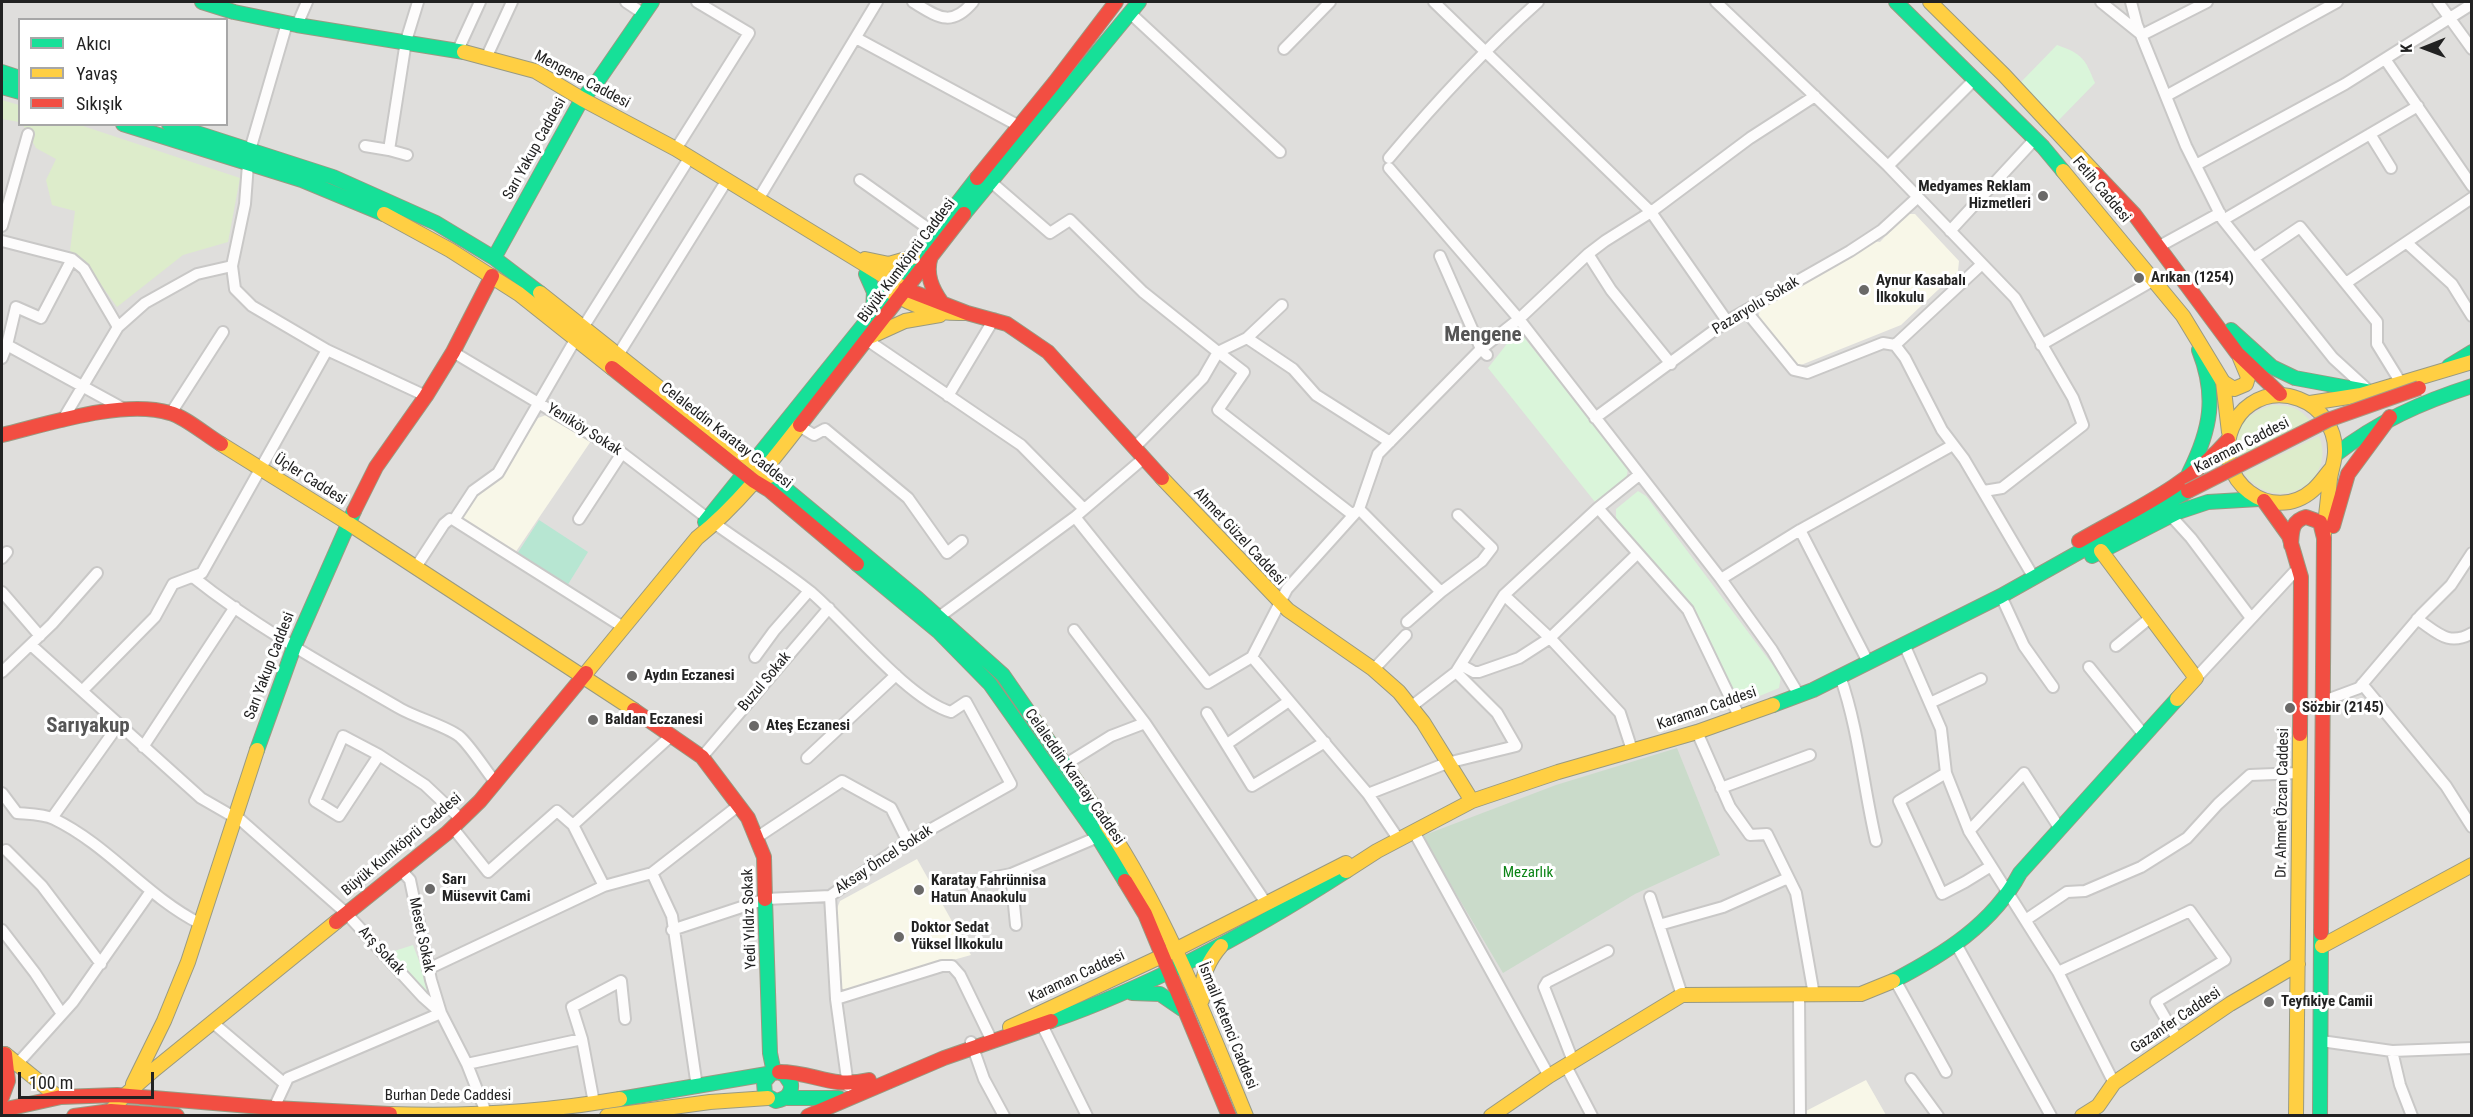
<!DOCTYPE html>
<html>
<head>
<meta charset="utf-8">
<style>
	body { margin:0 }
	#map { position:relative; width:2473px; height:1117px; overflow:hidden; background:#f0eeeb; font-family:"Roboto Condensed",sans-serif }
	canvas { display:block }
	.frame { position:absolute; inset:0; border:3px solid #222; pointer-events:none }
	.legend { position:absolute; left:18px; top:18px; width:210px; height:108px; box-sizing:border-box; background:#fff; border:2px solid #a7a7a7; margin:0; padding:8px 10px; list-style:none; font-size:18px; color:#222 }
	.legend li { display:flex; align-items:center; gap:12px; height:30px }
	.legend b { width:30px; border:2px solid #a7a7a7 }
	.north { position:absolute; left:2395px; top:18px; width:60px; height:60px; -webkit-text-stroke:4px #fff; paint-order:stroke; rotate:269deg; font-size:16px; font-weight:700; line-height:24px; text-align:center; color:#222 }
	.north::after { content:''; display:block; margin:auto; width:21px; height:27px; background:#222; clip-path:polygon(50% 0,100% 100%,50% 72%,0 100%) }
	.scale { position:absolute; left:18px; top:1072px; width:136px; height:27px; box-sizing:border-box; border:3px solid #222; border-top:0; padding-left:8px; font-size:18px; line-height:21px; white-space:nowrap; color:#222; -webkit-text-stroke:4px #fff; paint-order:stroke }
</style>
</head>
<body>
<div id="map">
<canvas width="2473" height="1117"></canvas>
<div class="frame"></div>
<ul class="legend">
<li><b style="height:8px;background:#16e098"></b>Akıcı</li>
<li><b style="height:8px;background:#ffcf43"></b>Yavaş</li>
<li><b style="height:8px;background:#f24e42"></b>Sıkışık</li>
</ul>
<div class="north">K</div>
<div class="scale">100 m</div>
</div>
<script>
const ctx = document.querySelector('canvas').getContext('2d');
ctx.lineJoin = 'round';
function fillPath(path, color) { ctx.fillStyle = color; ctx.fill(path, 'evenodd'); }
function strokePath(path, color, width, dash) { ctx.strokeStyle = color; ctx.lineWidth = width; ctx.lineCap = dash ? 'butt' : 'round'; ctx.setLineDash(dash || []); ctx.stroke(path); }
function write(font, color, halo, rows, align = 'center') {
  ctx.font = font + ' "Roboto Condensed",sans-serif'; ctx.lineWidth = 6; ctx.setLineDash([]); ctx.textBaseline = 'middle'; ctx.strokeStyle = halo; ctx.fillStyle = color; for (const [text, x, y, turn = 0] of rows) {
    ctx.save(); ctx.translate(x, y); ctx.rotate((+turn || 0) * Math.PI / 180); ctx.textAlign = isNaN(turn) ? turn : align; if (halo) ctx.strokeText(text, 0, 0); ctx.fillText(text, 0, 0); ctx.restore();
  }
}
fillPath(new Path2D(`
	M2,2H2471V1115L2,1116ZM20,20H226V124H20Z`), '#dfdedc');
fillPath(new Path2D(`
	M1906,214H1915L1959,261L1958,271L1901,325L1801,365L1793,363L1758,319L1760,309L1872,241L1880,242Z
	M549,414L591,441L515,553L463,520L462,514L470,501L499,480L538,418Z
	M917,859L971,955L846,990L840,988L836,911L840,901Z
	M1866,1080L1886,1115L1805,1116L1804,1112Z`), '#f8f7e8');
fillPath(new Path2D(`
	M2,100L19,105V122L2,119Z
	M23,125H80L240,178L228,242L183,255L117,307L86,264L70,251L75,211L52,205L46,180L56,159L36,148Z
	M2272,405C2292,405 2300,408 2312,423L2236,458C2236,426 2242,416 2272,405Z
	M2319,436C2338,482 2275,518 2244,473Z`), '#ddeccb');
fillPath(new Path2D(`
	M1677,748L1720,855L1635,894L1503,973L1422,836L1556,785Z`), '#cadbca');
fillPath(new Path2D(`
	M2057,45C2083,54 2085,59 2095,83L2058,121L2020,83Z
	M1513,336H1523L1628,468L1626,481L1595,502L1488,368Z
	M1638,491L1646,496L1781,676L1779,688L1740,704L1693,609L1616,521V509Z
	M413,945L430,990L428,994L388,953Z`), '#daf5da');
fillPath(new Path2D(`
	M539,520L588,552L567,586L517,554Z`), '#b7e6d2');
const street = new Path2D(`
	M626,2L644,14
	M913,2C938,17 951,28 973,2
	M1434,2L1651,212L1727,321
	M1716,2L1888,166L2015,298L2073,398L2083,425L2002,488L1984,491
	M2101,2L2142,35L2207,2
	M2131,2L2137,25L2186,146L2223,220L2333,358L2368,390
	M2438,2L2472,49
	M1130,13L1280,152
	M297,25L307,2
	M856,38L1019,126
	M1284,49L1330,2
	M458,50L480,2
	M487,56L512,2
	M2385,59L2472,186
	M2166,96L2337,2
	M2370,134L2391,168
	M365,146L389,150
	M676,149L749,33L697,2
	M250,150L287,23
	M407,155L389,150L406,41L418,2
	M1389,158C1435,103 1484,50 1538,2
	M248,164L245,204L232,266L235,289L252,306L327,350L426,396
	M2196,165L2345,84L2472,4
	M1888,166L1975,79
	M1389,168L1519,319L1721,579L1772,650L1799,695
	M860,180L933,232
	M990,181L1050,233L1070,220L1143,292L1218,352L1247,338L1282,305
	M759,198L877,2
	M2223,220L2418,106
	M2,226L28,134
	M1950,231L2035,139
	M2,241L72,259L84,269L118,327
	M2407,243L2452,284L2472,316
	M2158,247L2220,213
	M1588,254L1611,290L1671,364
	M1440,256L1481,349L1487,355
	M2254,258L2300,227L2377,322V344L2401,383
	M2346,283L2472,198
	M1746,311L1794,370L1807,373L1883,343L1895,345L1905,358L1942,430L1964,459L2034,578
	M584,326L690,157
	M1247,338L1293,369L1316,395L1390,442
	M867,340L1021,445L1084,509
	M7,345L16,307L41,318L72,259
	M1895,345L1982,264
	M2041,345L2154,280
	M453,352L622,453L707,518
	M618,355L727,180
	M2,358L7,345L124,409
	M948,396L994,319
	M171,413L223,332
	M1595,418L1727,321L1850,251L1882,230L1918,197
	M62,421L118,327L145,303L197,274L232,266
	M799,426L814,435L825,429L908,498L947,553L962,541
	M1135,447L1203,378L1218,352L1244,372L1218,410L1353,515
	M1598,508L1688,610L1739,716
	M1359,509L1441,592
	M2171,516L2191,538L2251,618
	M1075,517L1208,683L1252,657
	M579,519L622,453
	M454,520L473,491L498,473L575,340
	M714,523C747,547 781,568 812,593C848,624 909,700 951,712L966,702L1011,784L901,846L830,896L836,999L848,1086
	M1800,530L1868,662
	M2,558L7,552
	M416,567L444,524L450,519L454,520L623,627
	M193,577C257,628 330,668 401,709C417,718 446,726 459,736C470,745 486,771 496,783
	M1721,579L1800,530L1953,445
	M2,592L40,636
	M1504,595L1550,638L1620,713L1632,750
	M2001,596L2024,646L2053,687
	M939,617L1075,517L1144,458
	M2417,619C2437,632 2448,647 2472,633
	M1407,622L1441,592L1482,561L1492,548L1458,515
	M1074,630L1145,723L1266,903
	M1904,644L1941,729L1946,773L1969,831L2058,972L2114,1083
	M31,645L201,798L234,817
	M2116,646L2150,618
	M755,657L774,631L809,591
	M1461,665L1474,672H1479L1519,658L1550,638L1637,554
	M2089,667L2144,735
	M1373,670L1406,635
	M2,672L52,624L97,573
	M1840,676C1859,730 1863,786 1876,841
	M2196,678L2298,568
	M2362,684L2446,786L2472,827
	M82,691L155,617L173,584L202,573L327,350
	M2324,701L2359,688L2421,615L2451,585L2472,553
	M1930,703L1981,679
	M1412,706L1456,672L1504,595L1598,508L1639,475
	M1207,713L1252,786L1325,742
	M1697,732L1730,807L1750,835L1767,834L1796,893L1814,995
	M1227,744L1289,701
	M143,747L235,607
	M379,755L339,816L315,801L343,736L379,755L425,785L461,819
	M702,757L829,608
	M807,758L896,675
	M1066,764L1111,736L1145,723
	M1946,773L1899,801L1942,894L1965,882L1991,866
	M1721,788L1810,755
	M2,793L17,813C28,814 44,814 54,819C108,845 146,896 199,923
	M1368,794L1447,763L1516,746L1497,713L1456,672
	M235,815L346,913L423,997L441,1013L288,1078L274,1108
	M52,818L119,724
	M573,825L604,886
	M453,828L488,872L557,811L573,825L672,735
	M1969,831L2024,773L2060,829
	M1414,832L1549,1076
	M756,838L842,781L891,808L908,842
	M1399,840L1368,794L1252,657L1287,589L1359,509L1378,454L1481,349L1519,319L1588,254L1605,241L1651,212L1750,138L1815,96
	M6,850L42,886L101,964
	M401,870L410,880L431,980L441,1013L467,1064L487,1115
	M652,873L672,916L697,1087
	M942,888L1011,874
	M1650,897L1682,995
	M2027,919L2067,892L2085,891L2141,867L2187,838L2218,804L2250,775L2299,773
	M1016,925L1011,874L1098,837
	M1659,925L1723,907L1788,878
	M2,930L35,973L62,1014
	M672,930L766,899L830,896
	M1956,944L2051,1116
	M428,969L604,886L652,873L738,806
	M2058,972L2190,911L2225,960L2156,1002L2178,1040
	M1895,980L1946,1072
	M1799,996L1800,1116
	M836,999L942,966H952L960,975L992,1041
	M212,1022L285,1084
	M1042,1025L1087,1116
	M2321,1041L2392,1051L2472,1048
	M971,1042L984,1079L1004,1116
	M2392,1051L2400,1085L2412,1116
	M1573,1061L1544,987L1547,982L1608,951
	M19,1062L73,1002L151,891
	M467,1064L582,1039
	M1566,1066L1592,1116
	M1911,1079L1938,1116
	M594,1103L582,1039L572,1007L621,981L625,1019`);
const fast = new Path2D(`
	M202,2L234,12L297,25L464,52
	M1896,2L2043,147L2063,171
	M2,72L20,78
	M2,87L20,92
	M123,124L302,180L384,214
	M169,124L333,177L436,223L494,258L540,293
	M964,214L1139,2
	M494,258L582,99L597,82L652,2
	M866,274L874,292L873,311
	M2231,330L2272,367L2295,378L2371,392
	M2449,366L2472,352
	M2335,455C2377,422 2422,402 2472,386
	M2189,473C2211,429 2217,396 2199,350
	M770,476L918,599L1003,675L1106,824
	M705,522L861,328L977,178
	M2092,556L2178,512L2208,502L2259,499
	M857,564L938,631L990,684L1098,837L1125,881
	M1773,705L1813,690L2001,596L2188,491
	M257,750L294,647L354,511
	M765,899L770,1053L774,1073
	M1893,981C1943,955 1993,924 2020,873L2177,699
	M1132,993L1160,994L1182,1009
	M1051,1021C1152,986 1256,929 1346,871
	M788,1098H839
	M620,1099L779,1072L785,1075L791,1084C792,1094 786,1099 776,1101L765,1095L764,1082L770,1075
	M2320,1116L2321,933`);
const slow = new Path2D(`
	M1930,2L2004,75L2096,174
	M464,52L535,71L582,99L676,149L905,289
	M2063,171L2183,316L2223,382L2229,432
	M384,214L450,250L519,294L612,368
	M865,259L889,264L913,257
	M891,292C914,307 936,314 964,313
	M540,293L770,476
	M872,336L905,321L940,315
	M2223,382L2234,389L2246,384L2248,377L2240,358
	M2310,403L2361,395L2472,362
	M221,444L348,523L634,710
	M1162,478L1288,610L1373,669L1399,692L1423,722L1472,801
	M2324,534C2326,516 2328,498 2330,479C2331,470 2335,461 2335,452C2336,429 2321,407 2299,399C2283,393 2266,394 2251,404C2242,410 2236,418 2232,428C2211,480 2272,526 2313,490C2320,484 2325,476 2331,469
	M2101,551L2196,678L2177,699
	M586,673L697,538C737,506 769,465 800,425
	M1106,824C1166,914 1205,1016 1246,1116
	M1346,871L1377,851L1472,801L1558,772L1697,732L1773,705
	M2322,946L2472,865
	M1202,1000C1200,979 1207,962 1221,946
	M1010,1027L1175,950L1346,863
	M5,1054L58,1097
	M133,1084L164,1021L188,962L257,750
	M111,1111L124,1096L155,1069L336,922
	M390,1114C467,1117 543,1112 620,1099
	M607,1116L710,1102L768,1098
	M1491,1116L1549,1076L1682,995L1861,994L1893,981
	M2082,1116L2098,1106L2114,1083L2230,1004L2298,964
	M2296,1116L2300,734`);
const jam = new Path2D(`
	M2096,174L2134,214L2237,353L2280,394
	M977,178L1055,82L1116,2
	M931,256C925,274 932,289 942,303
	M905,289L967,313L1007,324L1048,352L1162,478
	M612,368L754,481L769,490L857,564
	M800,425L964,214
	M2,435C48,424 123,399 170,413C185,417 206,435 221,444
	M2264,501L2289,536L2301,577L2300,734
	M354,511L376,467L426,396L453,352L492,276
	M2333,526L2348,474L2390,417
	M2079,541C2131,511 2188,486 2228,440
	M2291,545C2292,532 2291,521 2306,517L2320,522L2324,538L2321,933
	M634,710L702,757L748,818L764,857L765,899
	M1125,881L1145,914L1229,1116
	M336,922L447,833L480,801L586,673
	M779,1072C815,1072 830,1089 869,1080
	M2,1097L8,1081L5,1054
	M2,1110L61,1097L117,1095L274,1108L390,1114
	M74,1116L111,1111L177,1116
	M808,1116L944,1058L1051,1021`);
strokePath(street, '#c9c8c7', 14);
strokePath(fast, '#999a82', 16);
strokePath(slow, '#999a82', 16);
strokePath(jam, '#999a82', 16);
strokePath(street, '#fdfcfc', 10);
strokePath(fast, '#16e098', 14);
strokePath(slow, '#ffcf43', 14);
strokePath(jam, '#f24e42', 14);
const jamBridge = new Path2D(`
	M2188,491L2328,420L2419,388`);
strokePath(jamBridge, '#a79c86', 16, []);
strokePath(jamBridge, '#f24e42', 14);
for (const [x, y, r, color] of [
	[2043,196,6,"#6a6968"],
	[2139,278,6,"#6a6968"],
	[1864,290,6,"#6a6968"],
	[632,676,6,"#6a6968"],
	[2290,708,6,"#6a6968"],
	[593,720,6,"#6a6968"],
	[754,726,6,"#6a6968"],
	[430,889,6,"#6a6968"],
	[919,890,6,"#6a6968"],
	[899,937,6,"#6a6968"],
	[2269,1002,6,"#6a6968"]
]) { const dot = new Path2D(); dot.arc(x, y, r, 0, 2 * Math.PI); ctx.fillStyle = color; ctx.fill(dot); strokePath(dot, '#fff', 2); }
write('15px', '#222', '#fff', [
	["Mengene Caddesi",582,80,28],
	["Sarı Yakup Caddesi",535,149,-61],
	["Fetih Caddesi",2101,190,50],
	["Büyük Kumköprü Caddesi",907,261,-53],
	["Pazaryolu Sokak",1756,306,-31],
	["Yeniköy Sokak",584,430,32],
	["Celaleddin Karatay Caddesi",726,436,38],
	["Karaman Caddesi",2242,446,-27],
	["Üçler Caddesi",310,480,32],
	["Ahmet Güzel Caddesi",1239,537,47],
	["Sarı Yakup Caddesi",270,666,-69],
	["Buzul Sokak",765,682,-50],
	["Karaman Caddesi",1707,709,-19],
	["Celaleddin Karatay Caddesi",1074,777,55],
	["Dr. Ahmet Özcan Caddesi",2283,803,-89],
	["Büyük Kumköprü Caddesi",402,845,-40],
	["Aksay Öncel Sokak",884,860,-33],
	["Yedi Yıldız Sokak",750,919,-92],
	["Meset Sokak",421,935,78],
	["Arş Sokak",381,951,47],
	["Karaman Caddesi",1077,977,-25],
	["Gazanfer Caddesi",2176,1021,-34],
	["İsmail Ketenci Caddesi",1227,1026,68],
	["Burhan Dede Caddesi",448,1096]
]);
write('bold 15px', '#222', '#fff', [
	["Medyames Reklam",2031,187,"right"],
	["Hizmetleri",2031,204,"right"],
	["Arıkan (1254)",2151,278],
	["Aynur Kasabalı",1876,281],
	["İlkokulu",1876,298],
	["Aydın Eczanesi",644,676],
	["Sözbir (2145)",2302,708],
	["Baldan Eczanesi",605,720],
	["Ateş Eczanesi",766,726],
	["Sarı",442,880],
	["Müsevvit Cami",442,897],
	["Karatay Fahrünnisa",931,881],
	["Hatun Anaokulu",931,898],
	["Doktor Sedat",911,928],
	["Yüksel İlkokulu",911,945],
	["Teyfikiye Camii",2281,1002]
], 'left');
write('15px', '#0c8416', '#fff', [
	["Mezarlık",1528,873]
]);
write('bold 21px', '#555', '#fff', [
	["Mengene",1483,336],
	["Sarıyakup",88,727]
]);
</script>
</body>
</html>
